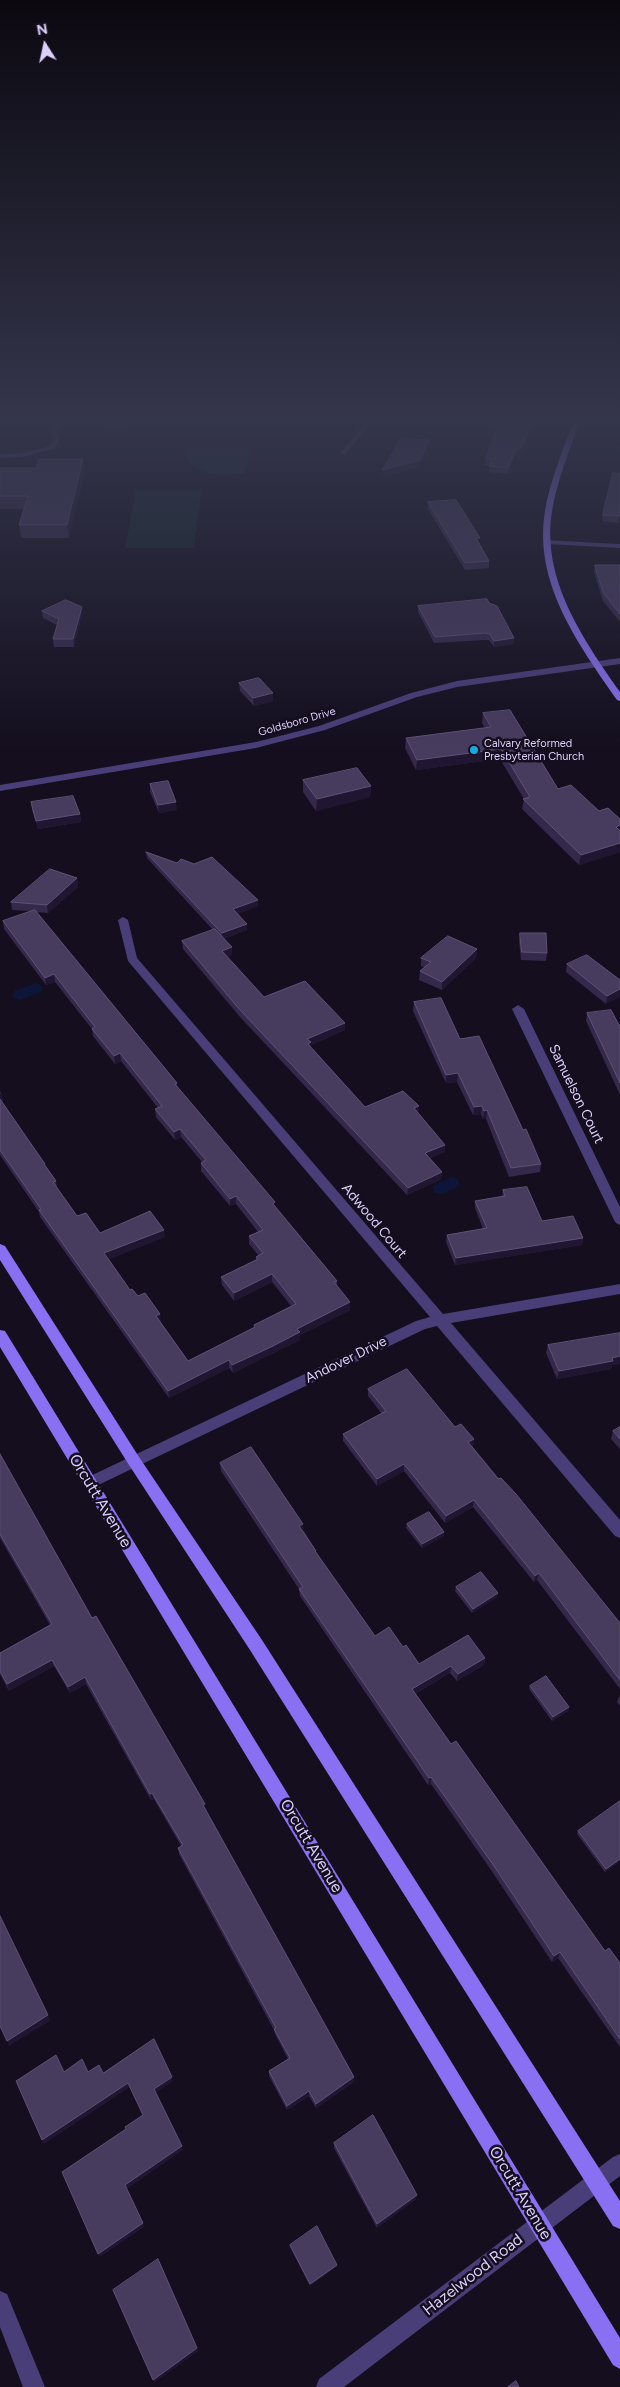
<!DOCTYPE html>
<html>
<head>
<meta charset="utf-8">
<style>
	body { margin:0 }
	#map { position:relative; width:620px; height:2387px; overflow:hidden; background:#140e1e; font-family:Figtree,sans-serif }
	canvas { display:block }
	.north { position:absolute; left:20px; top:20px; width:50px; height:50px; -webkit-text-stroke:4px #140e1e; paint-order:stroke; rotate:350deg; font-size:14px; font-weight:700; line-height:20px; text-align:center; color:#dcd0fb }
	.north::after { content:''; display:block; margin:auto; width:18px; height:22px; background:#dcd0fb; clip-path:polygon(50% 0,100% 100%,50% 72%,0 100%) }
</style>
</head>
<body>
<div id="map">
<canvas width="620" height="2387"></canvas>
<div class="north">N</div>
</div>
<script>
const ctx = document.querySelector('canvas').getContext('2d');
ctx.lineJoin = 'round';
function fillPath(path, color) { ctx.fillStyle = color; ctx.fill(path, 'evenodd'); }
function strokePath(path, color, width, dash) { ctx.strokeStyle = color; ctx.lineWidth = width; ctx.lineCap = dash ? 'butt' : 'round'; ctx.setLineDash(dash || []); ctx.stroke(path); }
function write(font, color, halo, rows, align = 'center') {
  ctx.font = font + ' Figtree,sans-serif'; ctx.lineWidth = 5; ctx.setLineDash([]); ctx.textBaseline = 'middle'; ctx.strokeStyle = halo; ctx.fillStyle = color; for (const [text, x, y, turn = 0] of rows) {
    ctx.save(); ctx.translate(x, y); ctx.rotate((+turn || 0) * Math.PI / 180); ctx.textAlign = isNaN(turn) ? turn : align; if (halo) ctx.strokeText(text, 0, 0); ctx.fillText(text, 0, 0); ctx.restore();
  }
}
fillPath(new Path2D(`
	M185,448L246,449L251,450L245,474C220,475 200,478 184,456Z
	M136,490H201L194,548H125Z`), '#122528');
fillPath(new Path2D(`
	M35,983L39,984L43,988L41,992L20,1000L15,999L12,995L14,991Z
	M451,1177L457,1178L460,1185L443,1194L434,1193L433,1186Z`), '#0d1638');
fillPath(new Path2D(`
	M50,420H56L59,441L55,448L24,457L0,458V454L24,453L50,446L53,441Z
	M367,420H374L345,454H341V452Z
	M545,540L618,544H620V548L548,544L544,542Z
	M620,658V664L457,687L417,697L325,730L256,748L0,791V785L256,742L319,726L411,693L457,681Z
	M123,917L128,920L137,958L443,1314L620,1284V1294L451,1323L620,1520V1538L615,1536L437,1326L425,1329L94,1487L89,1489L84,1487L82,1483L84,1479L416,1321L430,1317L128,961L118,920Z
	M518,1005L524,1009L620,1207V1225L616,1223L614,1220L512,1009Z
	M620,2154V2176L344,2387H316L319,2379L613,2157Z
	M0,2291L7,2294L45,2387H23L0,2327Z`), '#4a3e79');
fillPath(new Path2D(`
	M574,420H580C570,450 557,480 552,511C541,579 583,639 620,692V701L617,700C579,645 533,583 545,511C550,480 563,450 574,420Z
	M0,1244L5,1246L139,1457L262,1640L620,2201V2229L613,2226L250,1650L129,1465L0,1260Z
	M0,1330L5,1331L620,2338V2369L613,2365L0,1347Z`), '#8970f2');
fillPath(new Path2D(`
	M0,420H7L8,423L0,424Z
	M104,420H125V428L106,429Z
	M267,420H282L276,423Z
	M285,420H299L291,424Z
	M481,420H535L521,454L515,456L508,474L489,472L490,465H485L486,458L498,426L481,424Z
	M0,468L85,471L69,538H21L19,525L24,509H0Z
	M620,473L619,523L602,521L603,515Z
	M428,502L479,544L489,561V568L465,570L428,509Z
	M595,565H620V622L603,601L594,572Z
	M487,599L514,644L494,647L489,640H484L434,643L418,612V606Z
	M42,611L82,614L74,647H54L53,639L57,625L43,618Z
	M239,683L273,701L254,706L240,691Z
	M483,713L558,789L599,811L620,819V852L579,865L522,809L524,799L500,759L416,770L405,748L406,738L485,728L482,723Z
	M303,780L371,786L370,797L316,811L303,792Z
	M150,784L177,810L159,813L150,792Z
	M31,802L80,814L81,822L38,829L32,810Z
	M146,852L258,906L238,914L247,930L224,939L232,955L227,957L264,997L345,1023V1030L311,1045V1047L365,1107L418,1113L445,1152L430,1158L442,1172V1179L407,1195L240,1017L183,949L182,941L213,930L147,858Z
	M77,878L78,887L48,913L36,912L177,1083V1087L337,1281V1286L350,1310L300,1335V1340L271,1354L233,1373L229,1368L169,1398L40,1217L39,1212L0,1155V1091L1,1093L3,1101L2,1102L56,1181L57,1188L77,1216L100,1233L165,1237L109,1259L130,1290L138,1296L161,1321L160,1322L188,1361L254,1328V1325L291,1306L272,1282L234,1301L222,1285L221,1277L256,1260V1257L259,1256L249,1244V1236L258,1232L236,1204L230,1206L201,1171V1163L202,1162L181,1137L175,1140L156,1117L155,1109L158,1108L121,1061L115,1064L93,1036L92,1029L55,982L46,985L4,929L3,921L30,911L12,910L11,902Z
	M520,933L547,953L546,961L521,960L519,941Z
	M477,949L476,958L442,990L419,980L420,971L424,967L421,966V958Z
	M567,964L620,980L606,1004L566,972Z
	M414,1002L460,1039L523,1130L541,1164L540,1172L509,1177L486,1119H483L481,1114L473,1115L457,1082L446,1083L413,1011Z
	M587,1013L620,1025V1095L586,1021Z
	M503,1190L542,1221L583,1238L582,1245L455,1265L446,1242L447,1235L483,1229L475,1208V1201L502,1196Z
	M620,1333V1364L612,1365L611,1369L557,1379L546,1353L548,1345Z
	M368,1389L455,1427L474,1439L473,1446H472L620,1623V1689L537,1580L534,1582L473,1507L445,1523L404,1471L377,1486L343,1441V1434L382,1414L368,1396Z
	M620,1427V1449L611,1439L613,1431Z
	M0,1454L92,1618L206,1810L354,2082L316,2108L309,2096L287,2110L269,2076V2071L288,2059L275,2034L274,2030L179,1854L178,1848L181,1846L154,1799L151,1800L86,1684L70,1693L54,1666L9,1691L0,1674V1653L50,1625L0,1538Z
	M220,1463L304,1531L316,1551V1553L375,1636L403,1647L419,1664L485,1658L484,1665L457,1681L450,1673L415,1694L451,1744L605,1951L620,1963V2047L558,1958L552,1962L491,1870L431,1784L428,1785L300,1596L299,1589L221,1471Z
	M407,1524L444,1532V1536L422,1548L406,1528Z
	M456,1587L498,1593L497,1597L472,1613L455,1591Z
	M530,1686L569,1707L568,1711L552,1721L529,1689Z
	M620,1695V1706L617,1702Z
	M620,1801V1861L605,1872L577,1834L578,1831Z
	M334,2143L416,2199L377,2228L334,2148Z
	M290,2245L337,2265V2266L310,2286L290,2247Z`), '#35294b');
fillPath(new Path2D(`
	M276,420H282L276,423Z
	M291,420H299L291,424Z
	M533,420H535L521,454L515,456L508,474V468L516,450Z
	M429,440V447L420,467L383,477V470Z
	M83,459L85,471L69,538L67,525Z
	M82,607V614L74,647L73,639Z
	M514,638V644L494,647V641Z
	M273,693V701L254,706L253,698Z
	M501,749L500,759L416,770L417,760Z
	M371,786L370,797L316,811L317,799Z
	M176,802L177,810L159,813L158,805Z
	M80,814L81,822L38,829L36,821Z
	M620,825V835L616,827Z
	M620,843V852L579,865L581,855Z
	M77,878L78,887L48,913L47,905Z
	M258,900V906L233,916V909Z
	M247,924V930L222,940V933Z
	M232,947V955L222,959V951Z
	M477,949L476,958L442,990V982Z
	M54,974L55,982L46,985L45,978Z
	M620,989V997L606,1004L607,996Z
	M345,1023V1030L311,1045V1050L308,1051L307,1039Z
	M120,1053L121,1061L115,1064L114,1056Z
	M458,1073L457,1082L446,1083V1075Z
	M1,1093L3,1101L0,1102V1094Z
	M419,1106L418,1114L414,1108Z
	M482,1106L481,1114L473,1115L474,1107Z
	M487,1110L486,1119H483L484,1111Z
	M180,1129L181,1137L175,1140L174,1132Z
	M445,1145V1152L425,1161V1153Z
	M442,1172V1179L407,1195L408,1188Z
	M236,1196V1204L230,1206V1199Z
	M164,1230L165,1237L105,1261L104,1253Z
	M583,1238L582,1245L455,1265L456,1258Z
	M272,1274V1282L234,1301V1293Z
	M350,1302V1310L300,1335V1340L233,1373L232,1365L297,1329Z
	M160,1314L161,1321L156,1324V1316Z
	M620,1356V1364L612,1365L611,1369L557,1379L559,1371Z
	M229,1360V1368L169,1398L168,1391Z
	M474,1439L473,1446L467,1449L468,1442Z
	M404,1464V1471L377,1486V1479Z
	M474,1500L473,1507L445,1523L446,1516Z
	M303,1524L304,1531L299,1534V1526Z
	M444,1532V1536L422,1548V1544Z
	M539,1573L537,1580L534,1582L535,1576Z
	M498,1593L497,1597L472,1613L473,1609Z
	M485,1658L484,1665L457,1681L458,1674Z
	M52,1660L54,1666L9,1691L7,1684Z
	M451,1666L450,1673L411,1696L412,1689Z
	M85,1677L86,1684L70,1693L68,1687Z
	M569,1707L568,1711L552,1721L553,1717Z
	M431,1777V1784L428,1785L429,1778Z
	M152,1793L154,1799L151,1800L150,1794Z
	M620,1859V1861L605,1872L606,1869Z
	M560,1952L558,1958L552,1962L554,1956Z
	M48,2015L50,2021L9,2046L7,2041Z
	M172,2077L173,2081L155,2093L154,2089Z
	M354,2077V2082L316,2108V2104Z
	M128,2083L130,2087L44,2144L42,2140Z
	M309,2091V2096L287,2110V2106Z
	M182,2146L183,2150L127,2189L125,2185Z
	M417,2195L416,2199L377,2228V2224Z
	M143,2223L144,2227L100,2257L98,2254Z
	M337,2265V2266L310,2286V2284Z
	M197,2348L198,2351L154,2383L153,2380Z`), '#201631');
const building = new Path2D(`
	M105,420H125V422L106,423Z
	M500,420H533L522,447L516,450L508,468L489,466L492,459L486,458Z
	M401,438L429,440L420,460L383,470Z
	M39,459H83L67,525H19L28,496H0V468H36Z
	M613,473H620V516L603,515Z
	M456,500L480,538H476L489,561L465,563L428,502Z
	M595,565H620V614L604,594Z
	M487,599L489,603L497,606L514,638L494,641L490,634L485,633L435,637L418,606Z
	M66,600L82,607L73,639H53L59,619L42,611Z
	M259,678L273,693L253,698L239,683Z
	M510,710L558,789L571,785L599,811L608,808L620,819V825L616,827L620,831V843L581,855L523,799L530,797L501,749L417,760L406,738L491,727L483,713Z
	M357,768L371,786L317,799L303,780Z
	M168,781L176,802L158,805L150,784Z
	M73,796L80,814L36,821L31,802Z
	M146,852L177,863L181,859L194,864L212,857L258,900L233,909L247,924L222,933Z
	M50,869L77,878L47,905L11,902Z
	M35,910L177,1083L175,1084L275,1202L273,1204L337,1281L334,1282L350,1302L297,1329L300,1332L271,1347L232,1365L229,1360L168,1391L39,1210L41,1209L0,1150V1099L45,1164H44L56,1181L53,1182L77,1216L86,1213L100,1233L150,1211L164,1230L104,1253L130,1290L132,1289L138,1296L145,1293L160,1314L156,1316L188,1361L255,1327L254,1325L296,1304L272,1274L234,1293L221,1277L258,1259L256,1257L263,1253L249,1236L263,1230L236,1196L230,1199L201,1163L206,1160L180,1129L174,1132L155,1109L162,1106L120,1053L114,1056L92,1029L95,1027L54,974L45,978L3,921Z
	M215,929L232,947L222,951L264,997L305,981L345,1023L307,1039L311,1042L308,1044L365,1107L403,1091L419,1106L414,1108L445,1145L425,1153L442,1172L408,1188L240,1010L182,941Z
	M520,933H546L547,953L522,952Z
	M448,936L477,949L442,982L420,971L431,962L421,958Z
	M587,955L620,980V989L607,996L567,964Z
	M441,998L460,1039L479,1036L523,1130L526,1129L541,1164L511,1168L487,1110L484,1111L482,1106L474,1107L458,1073L446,1075L414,1002Z
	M611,1010L619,1025H620V1083L587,1013Z
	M527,1187L542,1221L573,1216L583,1238L456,1258L447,1235L487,1228L475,1201L505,1196L503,1190Z
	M620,1333V1356L612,1358L613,1361L559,1371L548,1345Z
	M407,1369L455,1427L461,1424L474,1439L468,1442L498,1479L501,1478L516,1494L620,1623V1680L539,1573L535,1576L474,1500L446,1516L404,1464L377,1479L343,1434L386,1411L368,1389Z
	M620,1427V1439L613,1431Z
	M251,1447L303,1524L299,1526L316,1551H315L375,1636L389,1627L403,1647L406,1645L419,1664L468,1635L485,1658L458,1674L451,1666L412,1689L451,1744L456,1741L605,1951L609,1948L620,1963V2039L560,1952L554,1956L492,1863L431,1777L429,1778L299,1589L303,1587L220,1463Z
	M0,1454L92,1618L96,1616L205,1804L203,1805L354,2077L316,2104L309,2091L287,2106L269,2071L290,2058L274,2029L276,2028L178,1848L183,1845L152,1793L150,1794L85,1677L68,1687L52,1660L7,1684L0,1671V1653L52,1624L0,1534Z
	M429,1512L444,1532L422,1544L407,1524Z
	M481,1572L498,1593L473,1609L456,1587Z
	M546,1676L569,1707L553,1717L530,1686Z
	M620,1801V1859L606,1869L578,1831Z
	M0,1916L48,2015L7,2041L0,2026Z
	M154,2039L172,2077L154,2089L182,2146L125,2185L143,2223L98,2254L62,2172L126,2129L125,2127L143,2115L128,2083L42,2140L16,2081L56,2055L64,2072L82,2059L88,2072L99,2065L103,2073Z
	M373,2115L417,2195L377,2224L334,2143Z
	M317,2226L337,2265L310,2284L290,2245Z
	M158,2259L197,2348L153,2380L113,2290Z
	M516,2381L519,2387H508Z`);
fillPath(building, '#473b5e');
strokePath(building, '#5e5277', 1);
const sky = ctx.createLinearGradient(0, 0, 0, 754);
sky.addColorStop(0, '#0b0810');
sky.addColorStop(0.56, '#34364c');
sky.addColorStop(1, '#34364c00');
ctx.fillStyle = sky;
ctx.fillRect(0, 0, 620, 754);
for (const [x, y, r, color] of [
	[474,750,5,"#15abe2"]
]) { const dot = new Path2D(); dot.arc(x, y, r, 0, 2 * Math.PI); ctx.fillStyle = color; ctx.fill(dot); strokePath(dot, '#140e1e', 2); }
write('11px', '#dcd0fb', '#140e1e', [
	["Goldsboro Drive",297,722,-16]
]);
write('11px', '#dcd0fb', '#140e1e', [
	["Calvary Reformed",484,744],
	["Presbyterian Church",484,757]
], 'left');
write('14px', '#dcd0fb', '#140e1e', [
	["Samuelson Court",576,1094,64],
	["Adwood Court",374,1221,50],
	["Andover Drive",346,1360,-26]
]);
write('16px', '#dcd0fb', '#140e1e', [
	["Orcutt Avenue",100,1501,59],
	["Orcutt Avenue",311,1846,59],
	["Orcutt Avenue",520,2193,59],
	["Hazelwood Road",473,2275,-38]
]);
</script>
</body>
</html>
